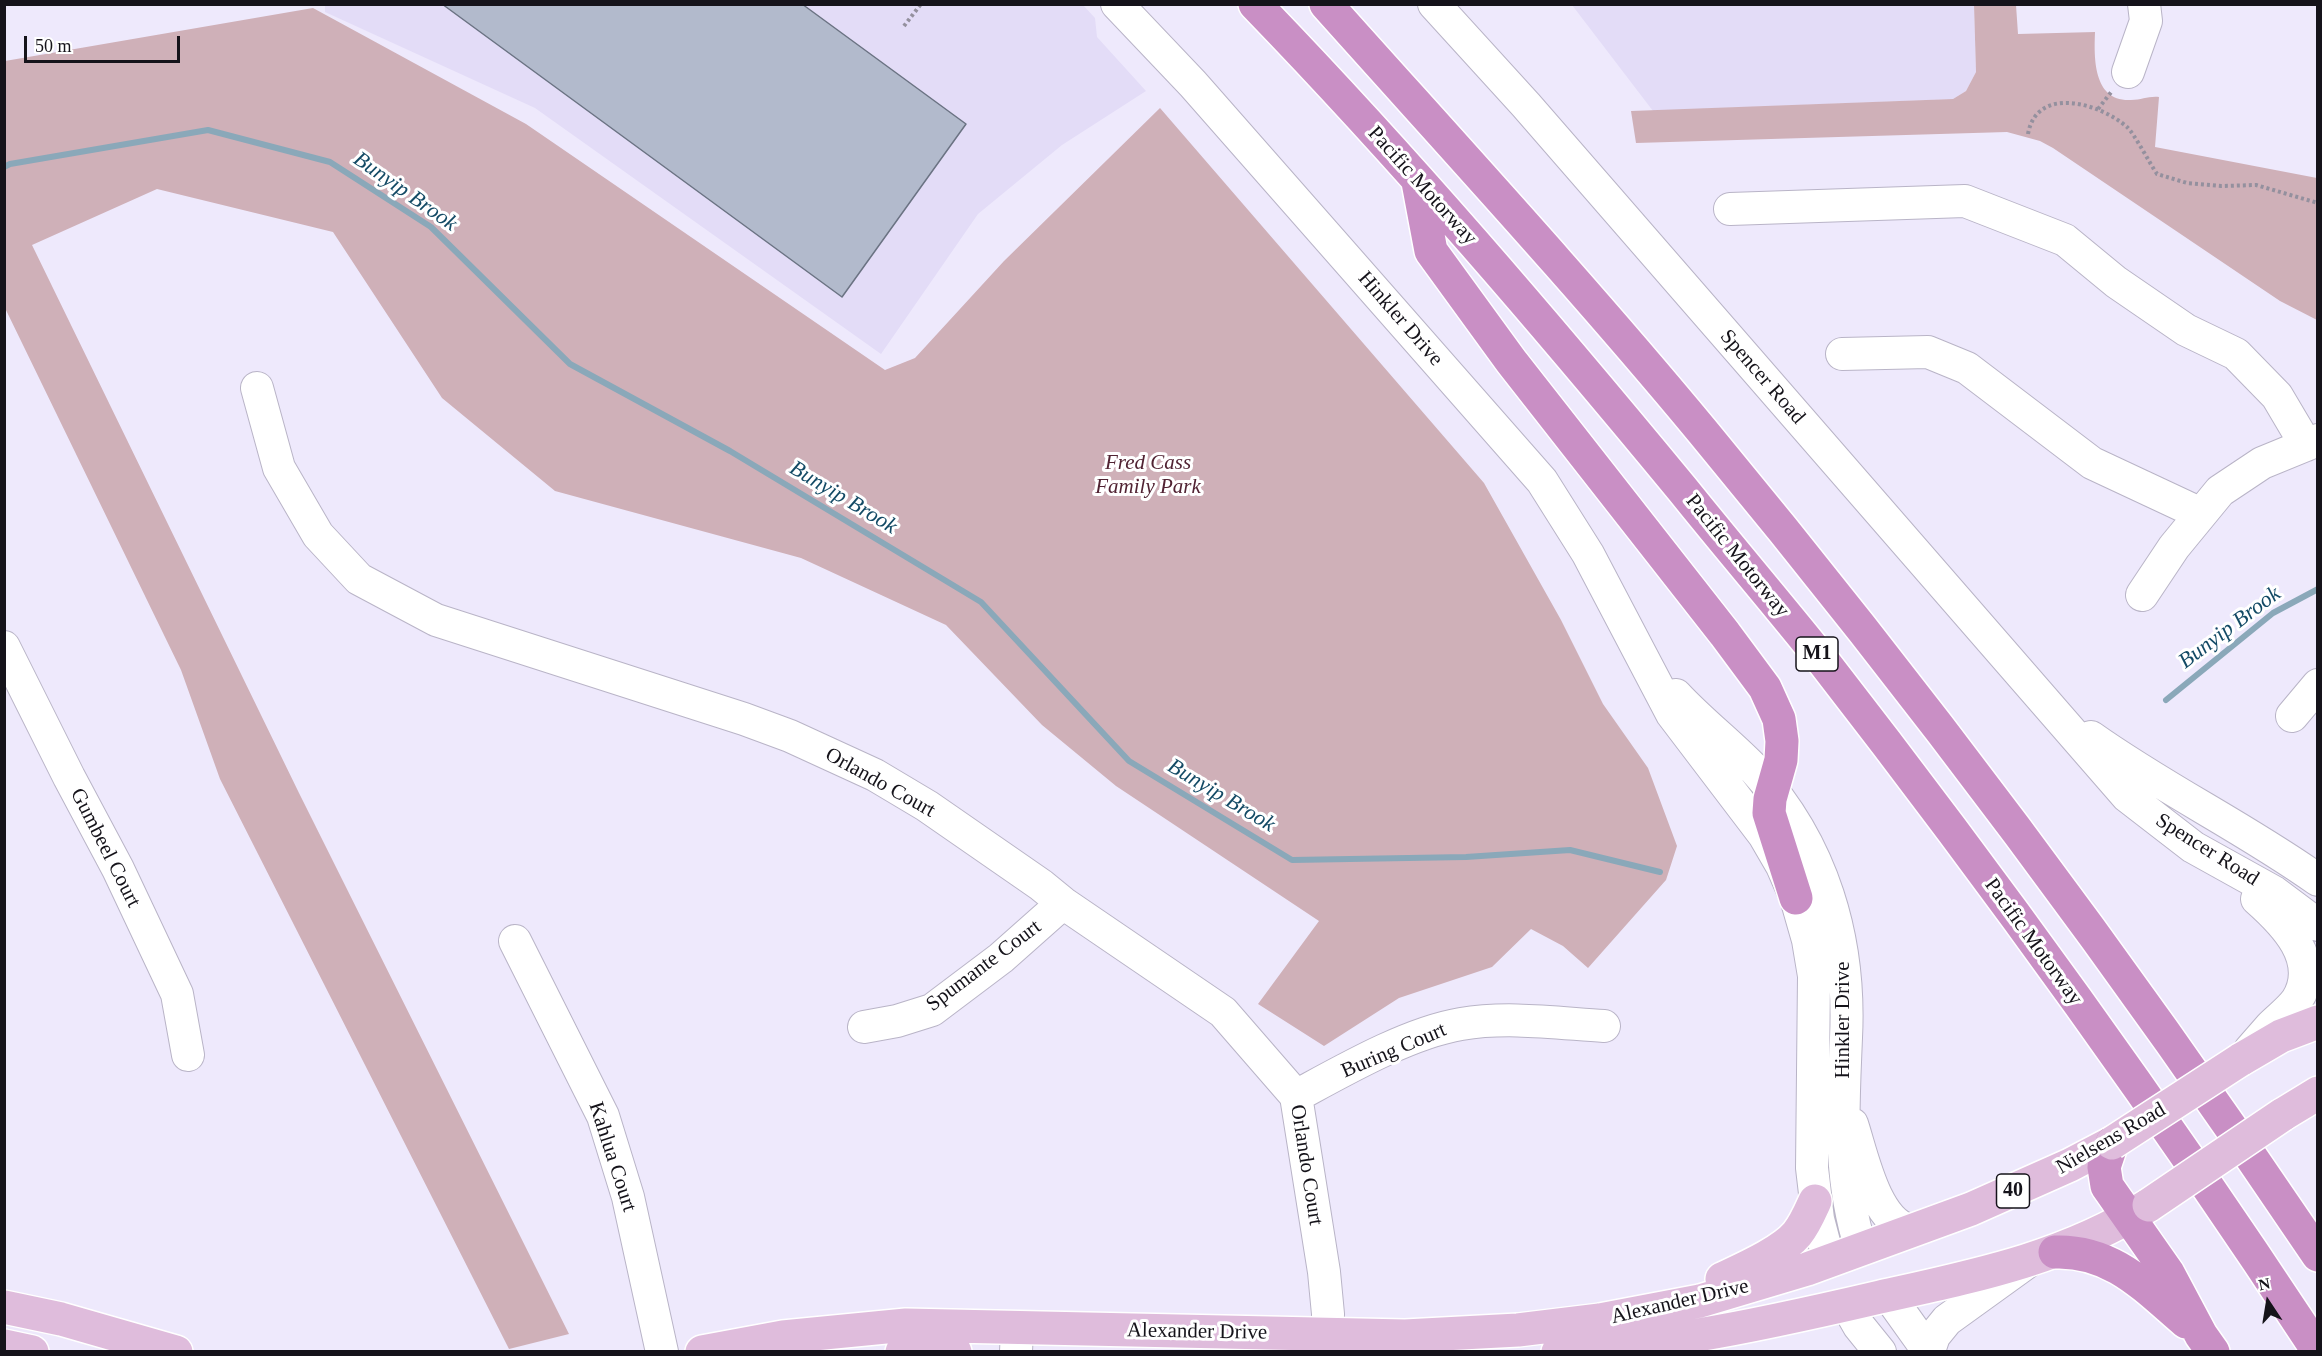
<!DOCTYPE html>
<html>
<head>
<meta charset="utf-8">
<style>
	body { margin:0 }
	#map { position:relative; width:2322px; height:1356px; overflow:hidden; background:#eee9fc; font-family:"Times New Roman",serif }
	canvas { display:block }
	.frame { position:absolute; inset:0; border:6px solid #15131a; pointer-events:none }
	.north { position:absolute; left:2238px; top:1272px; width:60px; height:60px; -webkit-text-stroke:4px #fff; paint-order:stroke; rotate:348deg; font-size:16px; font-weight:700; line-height:24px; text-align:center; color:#15131a }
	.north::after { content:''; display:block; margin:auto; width:21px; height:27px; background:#15131a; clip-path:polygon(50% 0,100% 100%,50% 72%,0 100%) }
	.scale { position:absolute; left:24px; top:36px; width:156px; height:27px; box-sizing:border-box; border:3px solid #15131a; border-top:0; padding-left:8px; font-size:18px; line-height:21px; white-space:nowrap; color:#15131a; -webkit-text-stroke:4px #fff; paint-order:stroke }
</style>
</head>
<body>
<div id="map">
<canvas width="2322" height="1356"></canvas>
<div class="frame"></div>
<div class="north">N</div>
<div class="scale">50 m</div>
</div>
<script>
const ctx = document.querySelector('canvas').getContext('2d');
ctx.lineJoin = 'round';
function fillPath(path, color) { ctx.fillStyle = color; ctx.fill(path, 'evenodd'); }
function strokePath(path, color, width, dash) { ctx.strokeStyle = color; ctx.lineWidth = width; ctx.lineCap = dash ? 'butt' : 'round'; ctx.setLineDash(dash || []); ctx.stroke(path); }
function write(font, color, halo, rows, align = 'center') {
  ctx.font = font + ' "Times New Roman",serif'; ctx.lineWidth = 6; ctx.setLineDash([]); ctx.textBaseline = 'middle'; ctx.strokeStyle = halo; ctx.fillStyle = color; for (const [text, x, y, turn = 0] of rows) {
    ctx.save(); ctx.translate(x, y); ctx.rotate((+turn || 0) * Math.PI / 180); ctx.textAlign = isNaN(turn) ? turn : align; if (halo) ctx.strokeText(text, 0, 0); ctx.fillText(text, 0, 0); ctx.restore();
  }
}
fillPath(new Path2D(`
	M325,5H1083L1095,18L1097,37L1146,91L1062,145L978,214L881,354L535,108L325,12Z
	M1572,5H1974L1976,72L1966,91L1953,99L1653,111Z`), '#e3dcf7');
fillPath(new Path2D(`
	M1974,5H2016L2018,34L2095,32C2094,58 2093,102 2131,100C2142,100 2148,96 2159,97L2155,147L2317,178V320L2280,301L2053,148L2040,141L2007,132L1636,143L1631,111L1953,99L1966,91L1976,72Z
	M313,8L526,124L885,370L915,358L1004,261L1160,108L1484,483L1561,620L1603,704L1648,768L1677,846L1666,880L1588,968L1563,946L1531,929L1492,967L1399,998L1324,1046L1258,1004L1319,921L1116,786L1042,725L946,625L801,558L555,491L442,398L333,232L157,189L32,245L299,793L569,1334L509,1349L220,779L181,670L5,308V61Z`), '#cfb0b8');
strokePath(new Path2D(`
	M4,167L10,164L208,130L330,162L431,227L570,364L730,451L981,602L1129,761L1292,860L1466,857L1570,850L1660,872
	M2166,700L2273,613L2318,589`), '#8aa8b9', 6);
const building = new Path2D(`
	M442,4H802L966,124L842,297Z`);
fillPath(building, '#b2bacc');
strokePath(building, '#6b7383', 1.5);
const minor = new Path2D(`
	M1117,4L1193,84L1542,481L1588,554L1672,714L1764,835L1782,866L1796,898L1808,940L1814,976L1812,1168L1818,1219L1829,1261
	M1434,4L1526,105L2127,796L2193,847L2274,892L2318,925
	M2128,72L2146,21L2144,4
	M1730,209L1965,201L2065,240L2116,282L2186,330L2236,354L2277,396L2306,445
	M1842,354L1928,352L1967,368L2092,463L2201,514
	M257,388L279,468L318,535L359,579L436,620L744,719L790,736L875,775L927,806L1041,885L1063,903L1223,1012L1296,1096L1324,1272L1328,1314L1327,1352
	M2142,595L2174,547L2220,491L2262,463L2318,440
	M4,647L69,777L118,869L177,994L188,1055
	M1676,695C1701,722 1730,744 1755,770C1823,844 1851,939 1846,1038C1843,1112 1838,1177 1861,1249
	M2292,716L2318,685
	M2091,737C2164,789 2245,828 2318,880
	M515,941L603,1116L628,1197L662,1352
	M864,1027L897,1021L932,1010L1001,958L1063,903
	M2250,1050C2257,1042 2264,1034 2271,1026C2280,1017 2290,1010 2297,1000C2322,960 2283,922 2257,899
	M1296,1096C1344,1070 1408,1033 1461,1024C1507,1016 1557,1023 1604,1026
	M1852,1124C1862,1154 1875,1222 1910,1230
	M1889,1296L1929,1352
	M1847,1305L1859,1326L1880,1352
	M1929,1351L1934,1336L1947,1320L2026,1263
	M1016,1352L1017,1329`);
const major = new Path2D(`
	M2240,1060L2281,1036L2318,1022
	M2282,1115L2318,1093
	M1722,1279C1743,1269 1782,1252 1797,1234C1805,1224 1810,1212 1815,1201
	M4,1307L61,1319L176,1352
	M4,1346L32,1352
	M702,1352L783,1337L906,1325L1405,1336L1518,1330L1600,1320L1700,1301L1807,1269L1971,1209L2070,1165L2112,1143
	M902,1352H955
	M1558,1352C1605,1347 1652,1342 1698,1335C1759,1325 1820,1311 1880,1297C1975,1276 2065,1258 2149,1205`);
const highway = new Path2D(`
	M1255,4C1405,159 1546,324 1683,490C1728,546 1775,601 1820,657C1995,882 2162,1113 2318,1351
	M1326,4C1453,146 1582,286 1703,432C1921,695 2127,971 2318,1255
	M1418,182L1431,251L1511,361L1725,634L1765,688L1779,719L1782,741L1781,760L1770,799L1769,813L1796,898
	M2112,1143L2104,1167L2107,1186L2168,1273L2201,1335L2213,1352
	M2055,1252C2112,1250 2145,1287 2186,1322`);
strokePath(minor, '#b9b4c7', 34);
strokePath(major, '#fff', 36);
strokePath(highway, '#fff', 36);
strokePath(new Path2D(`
	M904,26L921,4
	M2098,109L2112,91
	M2028,134C2037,84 2101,104 2127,127C2134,133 2150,164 2157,174L2187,183L2221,186L2256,185L2318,203`), '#94909e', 4, [3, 3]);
strokePath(minor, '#fff', 32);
strokePath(major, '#dfbcdc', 33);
strokePath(highway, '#c98fc5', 33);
const majorBridge = new Path2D(`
	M2112,1143L2240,1060
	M2149,1205L2282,1115`);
strokePath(majorBridge, '#fff', 36, []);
strokePath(majorBridge, '#dfbcdc', 33);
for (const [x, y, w] of [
	[1817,654,42],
	[2013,1191,33]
]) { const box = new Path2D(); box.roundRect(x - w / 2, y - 17, w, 34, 4.5); ctx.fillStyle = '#fff'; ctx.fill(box); strokePath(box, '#15131a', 1.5); }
write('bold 20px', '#15131a', null, [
	["M1",1817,654],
	["40",2013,1191]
]);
write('21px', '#15131a', '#fff', [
	["Pacific Motorway",1422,186,48],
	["Hinkler Drive",1400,319,49],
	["Spencer Road",1762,377,49],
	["Pacific Motorway",1737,556,51],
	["Orlando Court",880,783,29],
	["Gumbeel Court",105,848,63],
	["Spencer Road",2207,850,32],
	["Pacific Motorway",2033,942,54],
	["Spumante Court",984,966,-37],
	["Hinkler Drive",1843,1020,-90],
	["Buring Court",1394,1051,-23],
	["Nielsens Road",2111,1139,-30],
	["Kahlua Court",612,1157,72],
	["Orlando Court",1306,1165,81],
	["Alexander Drive",1680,1302,-13],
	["Alexander Drive",1197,1332,1]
]);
write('italic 21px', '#512333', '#fff', [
	["Fred Cass",1148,463],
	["Family Park",1148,487]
]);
write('italic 22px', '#134a65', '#fff', [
	["Bunyip Brook",405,192,35],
	["Bunyip Brook",843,498,31],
	["Bunyip Brook",2230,628,-37],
	["Bunyip Brook",1221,796,31]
]);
</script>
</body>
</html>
